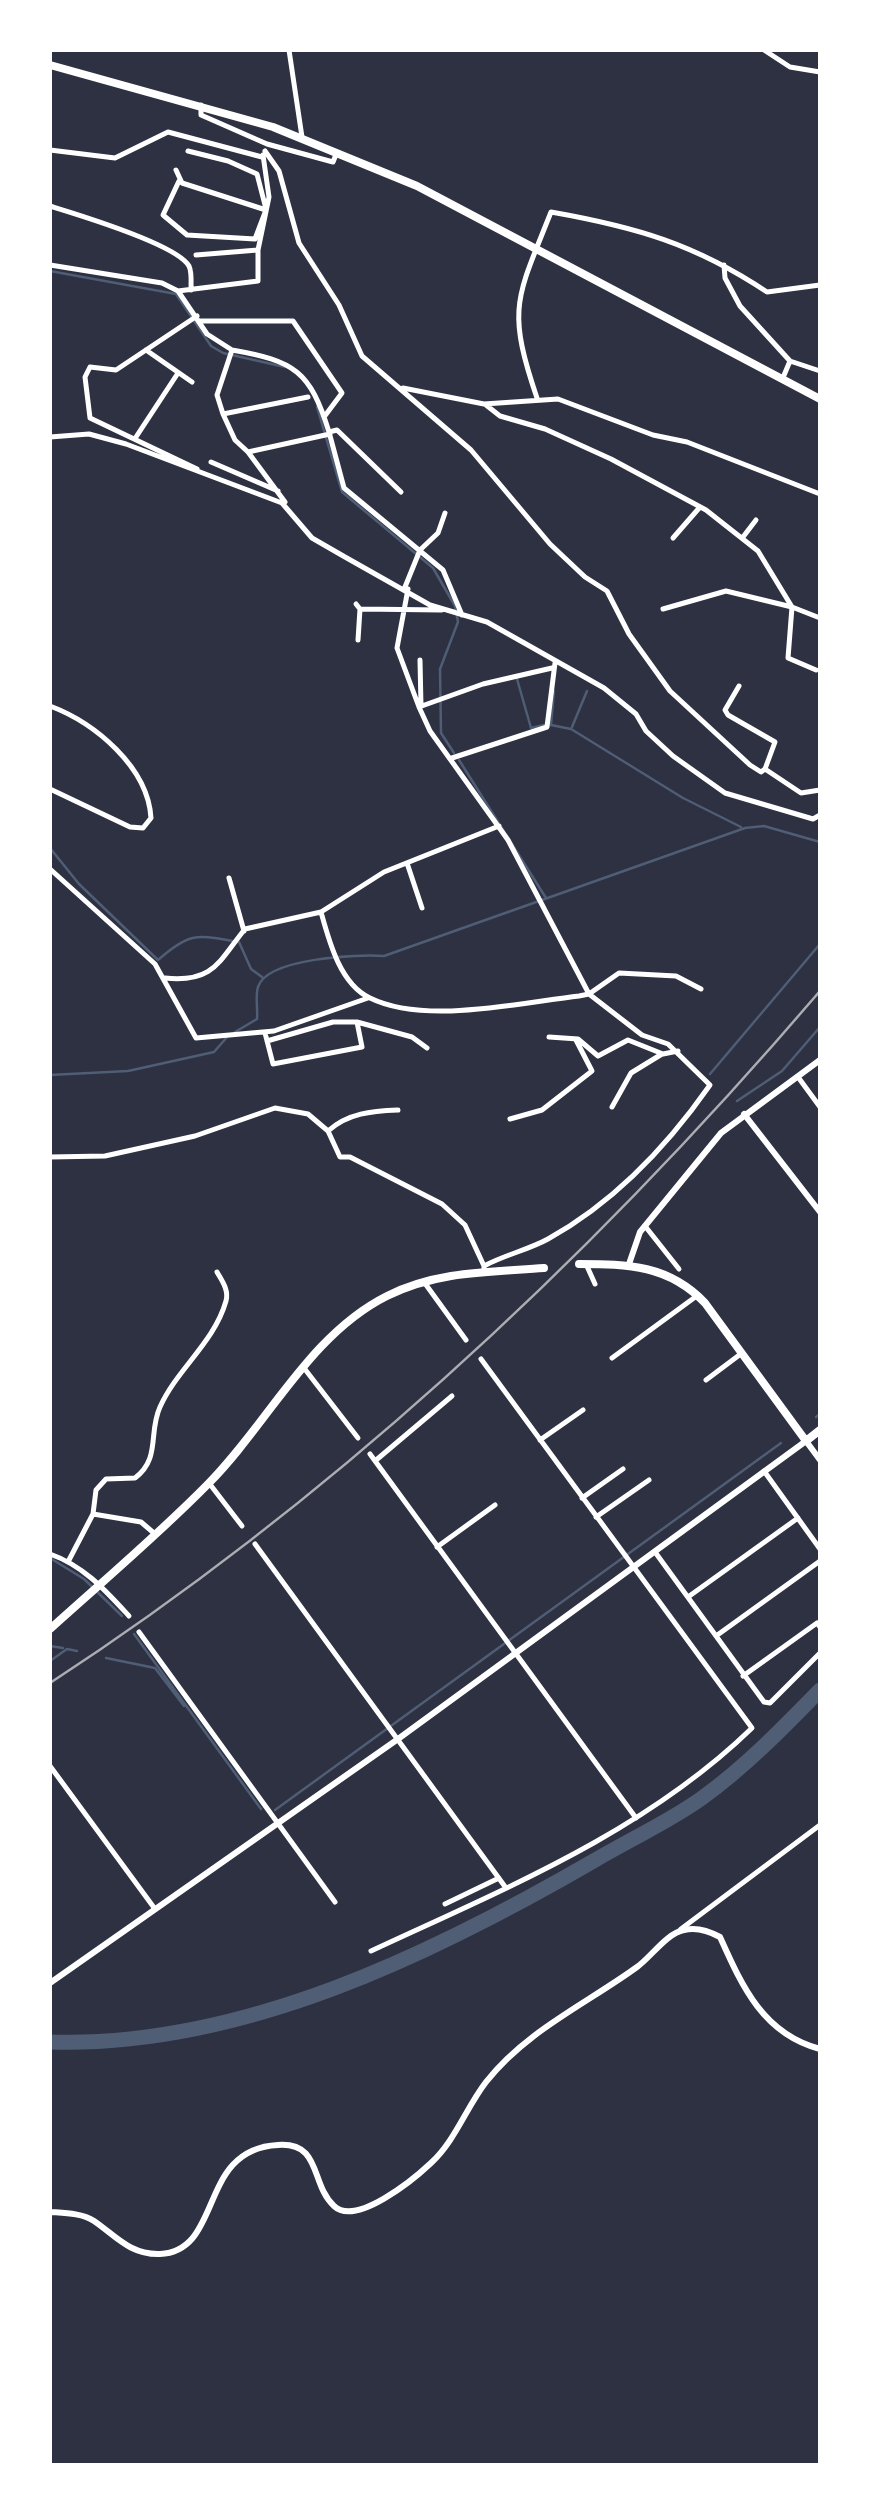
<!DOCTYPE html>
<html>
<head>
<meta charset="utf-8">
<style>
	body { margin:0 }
	#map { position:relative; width:870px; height:2515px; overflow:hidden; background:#2d3142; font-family:"Crimson Pro",serif }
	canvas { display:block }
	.frame { position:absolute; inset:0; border:52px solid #fff; pointer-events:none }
</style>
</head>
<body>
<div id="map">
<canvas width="870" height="2515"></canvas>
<div class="frame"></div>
</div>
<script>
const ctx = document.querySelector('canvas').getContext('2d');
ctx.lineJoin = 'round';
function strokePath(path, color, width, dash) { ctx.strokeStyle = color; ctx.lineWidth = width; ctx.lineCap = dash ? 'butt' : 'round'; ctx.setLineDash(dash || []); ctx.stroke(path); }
strokePath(new Path2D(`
	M50,271L176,294L211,346L223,353L285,367
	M317,407L342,492L433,568L455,606L458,622L440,669L441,733L454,753
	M517,679L531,728L548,724
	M554,691L551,725L571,729L683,798L741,827
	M572,727L587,691
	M459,760L546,898
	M50,848L79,884L158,960C191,931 197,935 239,942L251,969L262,977
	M235,1032L257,1019C258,1009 255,996 258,987C267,958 358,954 384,956L745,828L764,826L820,842
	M710,1074L820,944
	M50,1075L128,1071L214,1052L228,1036
	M737,1101L782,1071L820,1027
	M816,1417L820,1414
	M50,1558L84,1579L122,1616
	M134,1634L261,1809
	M50,1646L63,1648
	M106,1658L155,1668L184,1706
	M50,1661L67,1649L77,1651
	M275,1810L781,1443`), '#4f5d75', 2.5);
strokePath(new Path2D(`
	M50,2042C242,2048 435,1953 597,1859C631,1839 670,1821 702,1798C745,1767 783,1728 820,1690`), '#4f5d75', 15);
strokePath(new Path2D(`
	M289,50L302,137
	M764,50L790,67L820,72
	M201,105V115L267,144L333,162L337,152
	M50,150L115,158L168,132L262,157
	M188,151L228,161L257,174L266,209
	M265,151L279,171L299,243L339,305L362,356L471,450L550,544L585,577L607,591L629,634L670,691L750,765L761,772L765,769
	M176,170L182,183L266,210L255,239L187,235L163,215L179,181
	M50,206C76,214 177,244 189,266C192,272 191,282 191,290
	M258,250L269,197L263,155
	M196,255L258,250V281L178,291L207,334L232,350
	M50,265L162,283L178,291
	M724,265L725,278L740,306L790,361L820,371
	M199,321H293L342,393L324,417
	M146,350L192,382
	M782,380L790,361
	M403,388L484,404L558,399L653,435L687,442L820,494
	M537,398C506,307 517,298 551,212C636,227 695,244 767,292L820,285
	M486,405L500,416L545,429L611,459L706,510L758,551L792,607L820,618
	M223,414L217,395L232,350C295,361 310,371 329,432
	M50,437L89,434L126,444L282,503L312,538L345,557L430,605L487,622L604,688L636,714L646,731L673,756L725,793L813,819L820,815
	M136,437L178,373
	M248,452L235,440L223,414L308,397
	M211,462L278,491
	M197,469L90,418L85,377L90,367L116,370L197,316
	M401,492L337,430L329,432L344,488L443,570L462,615
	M285,502L248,452L330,434
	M743,537L756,520
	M673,538L700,507
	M405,587L420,550L438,533L445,513
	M408,589L397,648L419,707L430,731L508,840L589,994L642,1035L668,1044L710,1085C668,1145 613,1203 548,1239C528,1250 504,1255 484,1266V1272
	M356,604L360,609L358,640
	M360,609L442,610
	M663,609L726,591L792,607L788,658L816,670
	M420,660L421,706
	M739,686L725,710L728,715L775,742L765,769L801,793L820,790
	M50,706C95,723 148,767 151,818L143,828L130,827L50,789
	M419,707L483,684L552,668
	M452,758L547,727L555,663
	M407,863L422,908
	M50,869L155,964L196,1038L274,1031L368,998
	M229,878L244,931
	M321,912C329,941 340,984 370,998C425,1025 519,1003 579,996L589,994L619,973L676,976L701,989
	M165,978C214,983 219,961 245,929L321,912L384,872L499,826
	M357,1022L412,1037L427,1048
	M265,1033L273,1064L362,1047L357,1022H333L267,1041
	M549,1037L578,1039L598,1056L628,1040L663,1054L678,1051
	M798,1077L820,1107
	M612,1107L631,1073L662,1054
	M398,1110C372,1111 348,1113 328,1131L340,1157H350L442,1204L465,1225L484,1266
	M510,1119L542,1110L592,1071L576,1040
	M50,1157L105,1156L195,1136L275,1108L308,1114L328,1131
	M645,1226L679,1269
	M586,1264L595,1284
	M424,1282L466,1340
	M612,1358L698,1295
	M304,1368L358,1438
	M706,1380L742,1353
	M540,1440L583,1410
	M370,1454L636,1818
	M375,1461L452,1396
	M764,1471L820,1549
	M209,1483L242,1526
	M582,1498L623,1469
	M596,1517L649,1480
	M155,1534L141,1522L93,1514L96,1490L106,1479L135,1478C161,1458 148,1433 160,1407C177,1369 214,1343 226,1301C229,1290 222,1281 217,1272
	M255,1544L506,1888
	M437,1547L495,1505
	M655,1552L764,1702L770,1703L820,1653
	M50,1554C84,1566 105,1590 129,1616
	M69,1560L93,1514
	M688,1597L798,1518
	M139,1632L335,1902
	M716,1636L820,1561
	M743,1676L817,1623L820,1627
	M50,1766L155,1909
	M445,1904L499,1878
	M681,1929L820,1825
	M371,1951C504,1889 645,1832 752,1728L481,1359`), '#fff', 5);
strokePath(new Path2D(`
	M744,1114L820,1212
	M629,1264L640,1232L721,1133L820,1060
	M50,1983L398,1739L806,1441L820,1460
	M50,2212C64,2213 82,2213 94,2221C116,2236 130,2255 160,2254C224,2251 197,2149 278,2145C322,2142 310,2184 334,2206C356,2227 414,2179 431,2163C455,2141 466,2108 486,2082C526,2031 586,2004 637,1967C651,1957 667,1933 684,1930C696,1927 709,1931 720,1937C742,1986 763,2034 820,2049`), '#fff', 6);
strokePath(new Path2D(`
	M579,1264C628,1264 669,1265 705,1303L806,1441L820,1430
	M50,1629C103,1581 158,1535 208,1484C268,1424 309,1335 387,1296C436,1271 490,1272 544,1268`), '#fff', 8);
strokePath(new Path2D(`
	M50,65L273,127L417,186L820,399`), '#fff', 8);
strokePath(new Path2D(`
	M50,1683C340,1494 596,1253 820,991`), '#abadb3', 2.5);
</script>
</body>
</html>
